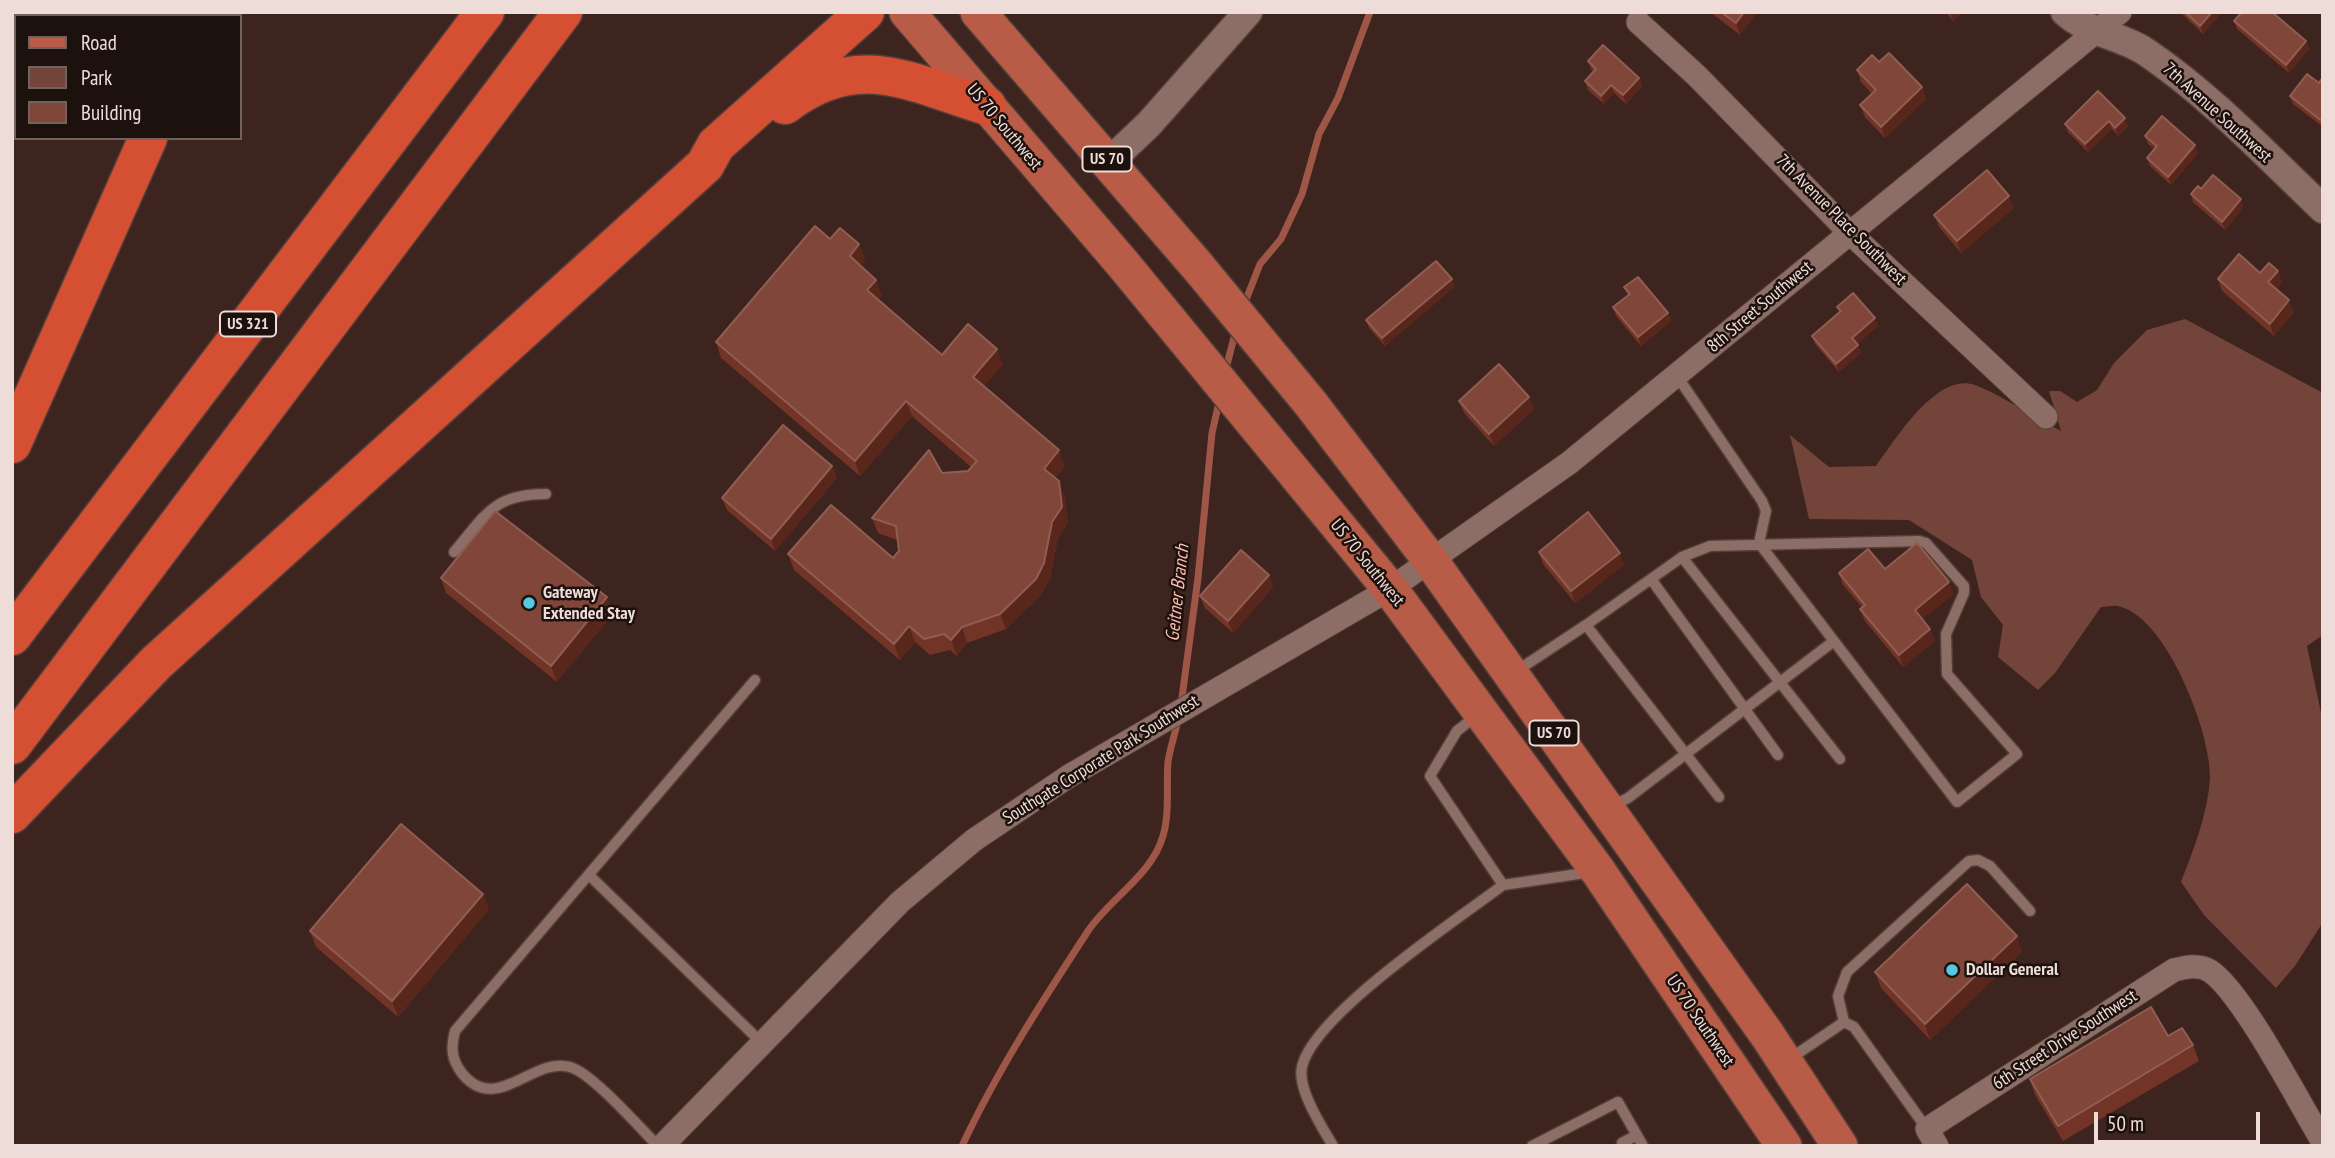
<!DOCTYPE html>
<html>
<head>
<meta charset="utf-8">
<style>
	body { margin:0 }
	#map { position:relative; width:2335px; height:1158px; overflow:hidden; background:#3e241e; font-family:"PT Sans Narrow",sans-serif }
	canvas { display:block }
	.frame { position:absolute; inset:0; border:14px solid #eddcd7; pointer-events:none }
	.legend { position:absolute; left:14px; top:14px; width:228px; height:126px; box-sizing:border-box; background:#1d110e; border:2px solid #70625e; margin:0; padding:9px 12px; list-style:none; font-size:21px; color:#eddcd7 }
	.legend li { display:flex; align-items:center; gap:14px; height:35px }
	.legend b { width:35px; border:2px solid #70625e }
	.scale { position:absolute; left:2094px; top:1112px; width:166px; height:32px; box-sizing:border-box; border:4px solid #eddcd7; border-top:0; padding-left:9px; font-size:21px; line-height:24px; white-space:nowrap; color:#eddcd7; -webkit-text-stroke:5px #1d110e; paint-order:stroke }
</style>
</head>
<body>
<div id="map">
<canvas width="2335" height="1158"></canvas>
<div class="frame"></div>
<ul class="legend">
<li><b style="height:9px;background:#b85b47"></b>Road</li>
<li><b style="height:19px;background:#73443a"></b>Park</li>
<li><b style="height:19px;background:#7f4639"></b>Building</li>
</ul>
<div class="scale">50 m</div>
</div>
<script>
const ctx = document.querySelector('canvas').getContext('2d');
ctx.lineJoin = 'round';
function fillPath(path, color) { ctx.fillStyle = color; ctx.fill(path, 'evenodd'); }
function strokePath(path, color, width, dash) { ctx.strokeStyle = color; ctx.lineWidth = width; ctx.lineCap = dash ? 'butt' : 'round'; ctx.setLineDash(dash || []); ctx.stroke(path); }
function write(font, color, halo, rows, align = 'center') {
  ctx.font = font + ' "PT Sans Narrow",sans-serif'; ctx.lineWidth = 5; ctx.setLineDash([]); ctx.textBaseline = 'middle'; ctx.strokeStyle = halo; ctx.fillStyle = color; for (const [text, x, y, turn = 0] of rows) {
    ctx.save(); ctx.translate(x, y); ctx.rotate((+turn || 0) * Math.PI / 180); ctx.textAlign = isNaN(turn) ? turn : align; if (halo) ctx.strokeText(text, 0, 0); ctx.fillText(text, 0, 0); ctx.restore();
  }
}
fillPath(new Path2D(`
	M2185,319L2323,393V635L2307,646L2321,713L2323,922L2295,966L2276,988L2204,915L2181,882C2194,848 2207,816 2210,779C2212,735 2166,614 2117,606C2113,605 2106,607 2101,607L2055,673L2038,690L1998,657L2003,625L1981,597L1972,560L1909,520L1809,519L1790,435L1829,467L1876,466C1895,440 1937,371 1975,385C2003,396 2034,417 2061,431L2049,391H2060L2077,402L2097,390L2114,363L2147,330Z`), '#73443a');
strokePath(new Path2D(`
	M1244,305L1260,264L1281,239L1302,194L1319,134L1338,98L1370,12
	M1225,372L1236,330
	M1181,705L1198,578L1212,433L1220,398
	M962,1146C997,1071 1043,1000 1088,931C1110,898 1152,875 1163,836C1170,812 1166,786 1168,762C1170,748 1175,734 1178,720`), '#9e5747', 7);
const service = new Path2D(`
	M1677,376L1762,501L1766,511L1759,543L1957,802L2017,754L1947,674L1946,634L1964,593V586L1926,543L1919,541L1710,546L1682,557L1586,625L1719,797
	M454,552C486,515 493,494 546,494
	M1682,557L1840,759
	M1651,579L1778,755
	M1515,672L1586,625
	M1477,715L1457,731L1430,776L1503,885L1592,872
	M1612,806L1628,798L1834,641
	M589,875L762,1043
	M1844,1022L1838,996L1847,972L1969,861L1978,860L1990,866L2030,911
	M1788,1060L1844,1022L1854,1027L1927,1129
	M1622,1143L1637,1135
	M658,1146C639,1127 592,1073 570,1067C533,1056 495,1117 461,1072C451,1058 451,1047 455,1031L755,680
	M1333,1146C1322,1127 1297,1089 1302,1067C1313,1015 1458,919 1503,885
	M1532,1146L1618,1102L1643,1146`);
const minor = new Path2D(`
	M1638,22L1697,76L1850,233L2046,417
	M662,1146L900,902L974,840L1069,776L1390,589L1569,463L2120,12
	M1937,1146L1927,1129L2174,970C2186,967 2199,964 2210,971C2243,993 2299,1103 2323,1142`);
const tertiary = new Path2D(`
	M2065,12C2089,34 2121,35 2146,52C2211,96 2266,155 2323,209
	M1109,162L1149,124L1248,12`);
const primary = new Path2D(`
	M907,12L1123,264L1390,589L1598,871L1784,1146
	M978,12L1199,268L1311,404L1430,560L1768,1036L1840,1146`);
const motorway = new Path2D(`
	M203,16L204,12
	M785,105C859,49 910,83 987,106
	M12,444L148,138
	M12,636L485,12
	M12,745L563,12
	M12,814L156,663L705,165L716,145L865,12`);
strokePath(service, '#543f3a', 13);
strokePath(minor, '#543f3a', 25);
strokePath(tertiary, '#543f3a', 31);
strokePath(primary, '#543f3a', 38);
strokePath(motorway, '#543f3a', 41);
strokePath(service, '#8d6e66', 10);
strokePath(minor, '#8d6e66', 23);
strokePath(tertiary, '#8d6e66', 28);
strokePath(primary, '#b85b47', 35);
strokePath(motorway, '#d54f32', 38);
fillPath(new Path2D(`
	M1710,12H1757L1740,35Z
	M1946,12H1963L1953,21Z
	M2180,12H2222L2203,34Z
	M2234,21L2306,41L2309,49L2289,73L2237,29Z
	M1588,61L1639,78L1642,86L1626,104L1614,93L1604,104L1588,90L1585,81L1594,72L1591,69Z
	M1879,62L1922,87L1926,99L1885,138L1865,117L1860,105L1872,94L1861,82L1857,70Z
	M2323,77V127L2293,104L2290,96L2319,83Z
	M2098,91L2128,126L2118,136L2112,129L2088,152L2068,132L2065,124Z
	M2145,136L2198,153L2171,185L2150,166L2147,158L2155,149L2148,144Z
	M2201,189L2244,207L2225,230L2193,202L2191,194Z
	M2014,208L1961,253L1939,227L1934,215Z
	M830,239L859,244L865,259L860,266L882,295L878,300L942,355L1003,364L984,386L1065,466L1055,478L1065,497L1068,523L1058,538L1050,579L1041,595L1006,629L967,643L957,656L950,650L930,655L915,642L900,660L794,570L788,554L893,558L899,551L897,540L878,533L872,518L942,473L968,471L971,467L912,416L860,476L721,358L716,342Z
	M2278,271L2282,283L2277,289L2294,312L2274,336L2222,291L2218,279Z
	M1452,279L1454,287L1385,346L1369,328L1366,320Z
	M1624,287L1668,313L1671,321L1641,346L1616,316L1613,307L1628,296Z
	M1837,307L1878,326L1857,344L1861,353L1839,372L1815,344L1812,336L1839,312Z
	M1529,397L1534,409L1494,446L1464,413L1459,401Z
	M832,466L837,478L775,551L727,510L722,498Z
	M1539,552L1624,565L1575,603L1543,564Z
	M1885,569L1954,594L1922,619L1930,629L1935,641L1903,667L1865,621L1860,609L1862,607L1843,585L1839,573Z
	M1269,575L1273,587L1233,633L1205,608L1200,596Z
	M441,578L613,613L557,682L446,593Z
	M489,909L398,1017L316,947L310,931Z
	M2022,952L1930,1040L1881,988L1875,972Z
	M2168,1036L2193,1045L2199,1061L2063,1141L2035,1095L2030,1079Z`), '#723426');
fillPath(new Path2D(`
	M1744,12H1757L1740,35L1736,23Z
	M1950,12H1963L1953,21Z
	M2212,12H2222L2203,34L2200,26Z
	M2306,41L2309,49L2289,73L2286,65Z
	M1639,78L1642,86L1626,104L1623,95Z
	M1611,85L1614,93L1604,104L1601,96Z
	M1922,87L1926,99L1885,138L1881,127Z
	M2125,118L2128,126L2118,136L2115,128Z
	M2109,121L2112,129L2088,152L2085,144Z
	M2195,145L2198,153L2171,185L2168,177Z
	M2009,196L2014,208L1961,253L1957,241Z
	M2241,199L2244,207L2225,230L2222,222Z
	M859,244L865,259L855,272L850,256Z
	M2278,271L2282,283L2272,294L2268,282Z
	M1452,279L1454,287L1385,346L1382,338Z
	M876,280L882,295L873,306L867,290Z
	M2289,300L2294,312L2274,336L2270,324Z
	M1668,313L1671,321L1641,346L1638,337Z
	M1875,318L1878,326L1855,346L1852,338Z
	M1858,345L1861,353L1839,372L1836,364Z
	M997,349L1003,364L979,392L973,377Z
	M1529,397L1534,409L1494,446L1489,434Z
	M906,401L912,416L860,476L855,461Z
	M1059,450L1065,466L1050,484L1044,469Z
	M832,466L837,478L775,551L771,539Z
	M1059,481L1065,497L1068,523L1058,538L1050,579L1041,595L1006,629L1000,614Z
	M1620,553L1624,565L1575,603L1571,591Z
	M1269,575L1273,587L1233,633L1228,621Z
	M1949,582L1954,594L1919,622L1915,610Z
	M607,597L613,613L557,682L551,666Z
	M909,626L915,642L900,660L894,644Z
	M962,627L967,643L957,656L951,640Z
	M1930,629L1935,641L1903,667L1899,655Z
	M483,894L489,909L398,1017L392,1001Z
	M2017,936L2022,952L1930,1040L1925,1024Z`), '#58261b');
const building = new Path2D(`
	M1721,12H1744L1736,23Z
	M2185,12H2212L2200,26Z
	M2242,12H2272L2306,41L2286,65L2234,21Z
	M1603,45L1639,78L1623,95L1611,85L1601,96L1585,81L1596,69L1588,61Z
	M1889,53L1922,87L1881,127L1860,105L1876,90L1857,70L1872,55L1879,62Z
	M2307,74L2319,83L2323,77V122L2290,96Z
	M2098,91L2125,118L2115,128L2109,121L2085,144L2065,124Z
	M2162,116L2195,145L2168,177L2147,158L2157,146L2145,136Z
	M1987,170L2009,196L1957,241L1934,215Z
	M2213,175L2241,199L2222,222L2191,194L2198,186L2201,189Z
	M815,226L830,239L840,228L859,244L850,256L876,280L867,290L942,355L968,324L997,349L973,377L1059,450L1044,469L1059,481L1062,507L1052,522L1044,563L1036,579L1000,614L962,627L951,640L944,634L924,639L909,626L894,644L788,554L831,505L893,558L899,551L896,526L872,518L929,450L942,473L968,471L977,461L906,401L855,461L716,342Z
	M2239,254L2260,273L2269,263L2278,271L2268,282L2289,300L2270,324L2218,279Z
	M1436,261L1452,279L1382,338L1366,320Z
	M1638,277L1668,313L1638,337L1613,307L1630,294L1624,287Z
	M1853,293L1875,318L1852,338L1858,345L1836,364L1812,336L1841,311L1837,307Z
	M1499,364L1529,397L1489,434L1459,401Z
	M783,425L832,466L771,539L722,498Z
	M495,511L607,597L551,666L441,578Z
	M1588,512L1620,553L1571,591L1539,552Z
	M1917,543L1949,582L1915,610L1930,629L1899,655L1860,609L1865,605L1839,573L1868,549L1885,569Z
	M1241,550L1269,575L1228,621L1200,596Z
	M401,824L483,894L392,1001L310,931Z
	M1967,884L2017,936L1925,1024L1875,972Z
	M2151,1007L2168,1036L2182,1028L2193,1045L2058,1126L2030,1079Z`);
fillPath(building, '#7f4639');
strokePath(building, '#915d52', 2);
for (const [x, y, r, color] of [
	[529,603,7,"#56c9e1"],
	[1952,970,7,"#56c9e1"]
]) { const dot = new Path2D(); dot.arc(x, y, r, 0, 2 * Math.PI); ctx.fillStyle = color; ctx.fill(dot); strokePath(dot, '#1d110e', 2.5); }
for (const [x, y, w] of [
	[1107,159,49],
	[248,324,56],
	[1554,733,49]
]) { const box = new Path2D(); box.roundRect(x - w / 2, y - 12.5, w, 25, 5); ctx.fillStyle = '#1d110e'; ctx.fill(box); strokePath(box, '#eddcd7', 2); }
write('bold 16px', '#eddcd7', null, [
	["US 70",1107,159],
	["US 321",248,324],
	["US 70",1554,733]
]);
write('18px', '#eddcd7', '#1d110e', [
	["7th Avenue Southwest",2217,113,42],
	["US 70 Southwest",1004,127,50],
	["7th Avenue Place Southwest",1841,220,45],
	["8th Street Southwest",1760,307,-40],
	["US 70 Southwest",1367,563,51],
	["Southgate Corporate Park Southwest",1101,760,-32],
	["US 70 Southwest",1700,1021,56],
	["6th Street Drive Southwest",2065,1040,-33]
]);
write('bold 18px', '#eddcd7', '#1d110e', [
	["Gateway",543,593],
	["Extended Stay",543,614],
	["Dollar General",1966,970]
], 'left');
write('italic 19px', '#fcbdae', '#1d110e', [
	["Geitner Branch",1178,593,-84]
]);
</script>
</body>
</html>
